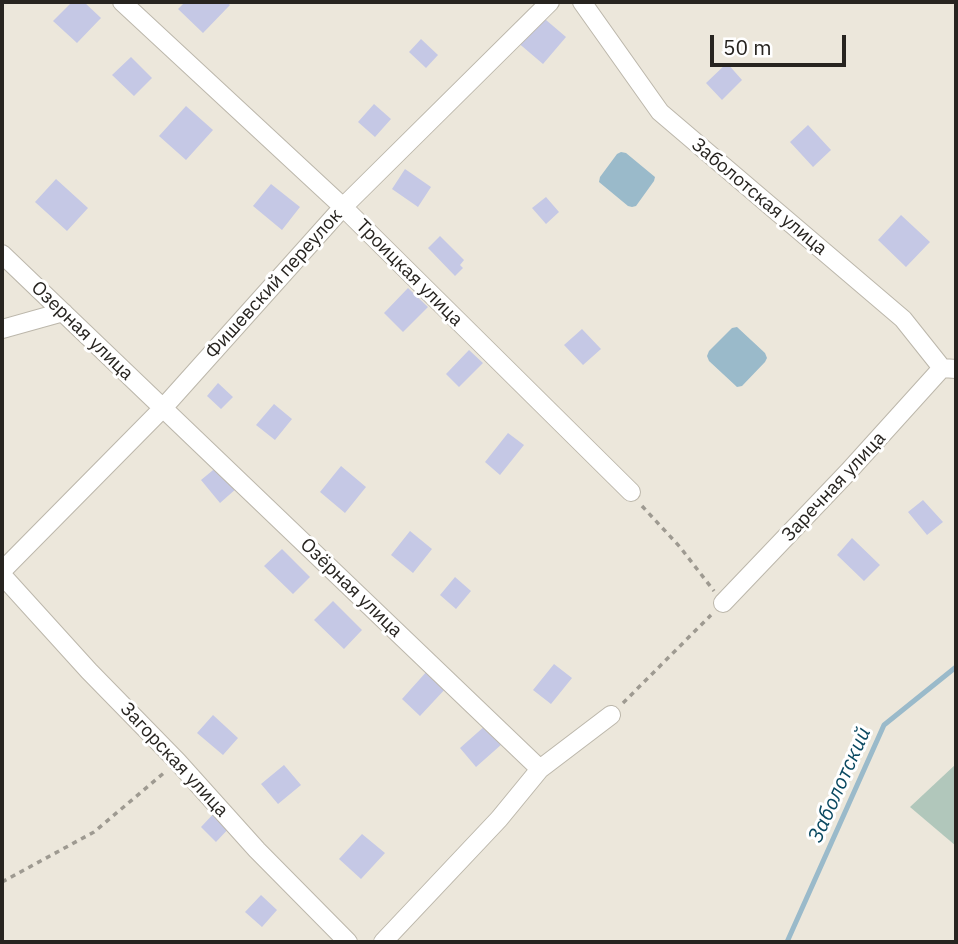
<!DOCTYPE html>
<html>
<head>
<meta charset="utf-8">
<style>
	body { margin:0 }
	#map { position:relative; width:958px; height:944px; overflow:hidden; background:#ece7db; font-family:"IBM Plex Sans",sans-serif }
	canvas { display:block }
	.frame { position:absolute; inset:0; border:4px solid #272420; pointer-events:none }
	.scale { position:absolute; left:710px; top:35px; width:136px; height:32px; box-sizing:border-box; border:4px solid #272420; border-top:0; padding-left:9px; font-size:21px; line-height:24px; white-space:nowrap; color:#272420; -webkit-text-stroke:5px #fff; paint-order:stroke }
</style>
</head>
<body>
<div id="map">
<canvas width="958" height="944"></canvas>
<div class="frame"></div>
<div class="scale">50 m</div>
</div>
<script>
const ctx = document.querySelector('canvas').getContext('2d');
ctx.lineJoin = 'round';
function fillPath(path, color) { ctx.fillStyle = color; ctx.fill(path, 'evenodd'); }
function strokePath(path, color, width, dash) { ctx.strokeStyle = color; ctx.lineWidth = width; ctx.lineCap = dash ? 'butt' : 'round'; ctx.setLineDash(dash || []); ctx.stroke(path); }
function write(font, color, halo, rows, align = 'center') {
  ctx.font = font + ' "IBM Plex Sans",sans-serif'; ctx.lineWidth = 6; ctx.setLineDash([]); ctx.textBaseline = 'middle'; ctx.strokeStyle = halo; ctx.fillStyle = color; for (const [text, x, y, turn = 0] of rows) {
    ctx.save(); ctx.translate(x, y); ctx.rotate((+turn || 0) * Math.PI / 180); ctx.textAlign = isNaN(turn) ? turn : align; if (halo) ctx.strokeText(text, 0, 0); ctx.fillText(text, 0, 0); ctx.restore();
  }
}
fillPath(new Path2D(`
	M956,764V846L910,807Z`), '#b1c7bb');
fillPath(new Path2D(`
	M621,152L626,153L655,177L654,181L636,206L632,207L628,206L599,182L600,177L617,154Z
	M737,327L765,353L767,358L765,362L742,386L737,387L709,361L707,356L709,351L732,328Z`), '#9abaca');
strokePath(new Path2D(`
	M787,942L884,725L956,667`), '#9abaca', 5);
fillPath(new Path2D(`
	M72,2H84L101,18L77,43L53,21Z
	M185,2H227L230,5L203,33L178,9Z
	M539,14L566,37L543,64L516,41Z
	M421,39L438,55L426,68L409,52Z
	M131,57L152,78L134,96L112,75Z
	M727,63L742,80L722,100L706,83Z
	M374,104L391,119L375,137L358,122Z
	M186,106L213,130L186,160L159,136Z
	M808,125L831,150L813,167L790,142Z
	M405,169L431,187L418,207L392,189Z
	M56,179L88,208L67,231L35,202Z
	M271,184L300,207L282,230L253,206Z
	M546,197L559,212L546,224L532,208Z
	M901,215L930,242L906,267L878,240Z
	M440,236L464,260L460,265L463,268L455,276L428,248Z
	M408,288L428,307L403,332L384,313Z
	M582,329L601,349L583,365L564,345Z
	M469,350L483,363L459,387L446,374Z
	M218,383L233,397L221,409L207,396Z
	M274,404L292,419L275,440L256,425Z
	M508,433L524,445L500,475L485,462Z
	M218,466L237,488L220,503L201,480Z
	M341,466L366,487L345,513L320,492Z
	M923,500L943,522L927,535L908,512Z
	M410,531L432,549L413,573L391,555Z
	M852,538L880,565L864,581L837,555Z
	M282,549L310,577L293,594L264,566Z
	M455,577L471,591L456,609L440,595Z
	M333,601L362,630L344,649L314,620Z
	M554,664L572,678L551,704L533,690Z
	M428,670L447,687L420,716L402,699Z
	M213,715L238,738L223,755L197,733Z
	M486,725L502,744L476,767L460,748Z
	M284,765L301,785L278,804L261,784Z
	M217,810L232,825L216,842L201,827Z
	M362,834L385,853L361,879L339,859Z
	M261,895L277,910L262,927L245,912Z`), '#c5c8e5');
const minor = new Path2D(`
	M122,2L343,207L631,492
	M582,2L660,112L903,319L942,368L956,369
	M2,254L540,769
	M2,329L63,312
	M2,571L163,408L343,207L550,2
	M2,575L89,671L177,761L257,850L348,942
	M723,603L848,472L942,368
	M383,942L499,819L540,769L611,715`);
strokePath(minor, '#bcb7ab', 20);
strokePath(new Path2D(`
	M642,506L680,547L714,591
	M623,703L711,615
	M2,882L94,832L165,772`), '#9e9a91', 3.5, [5, 5]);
strokePath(minor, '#fff', 18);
write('19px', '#272420', '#fff', [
	["Заболотская улица",759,197,40],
	["Троицкая улица",409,273,45],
	["Фишевский переулок",274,284,-48],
	["Озерная улица",82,331,44],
	["Заречная улица",834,487,-47],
	["Озёрная улица",351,588,44],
	["Загорская улица",174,760,47]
]);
write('italic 21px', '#0a4961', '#fff', [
	["Заболотский",840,785,-66]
]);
</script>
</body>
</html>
